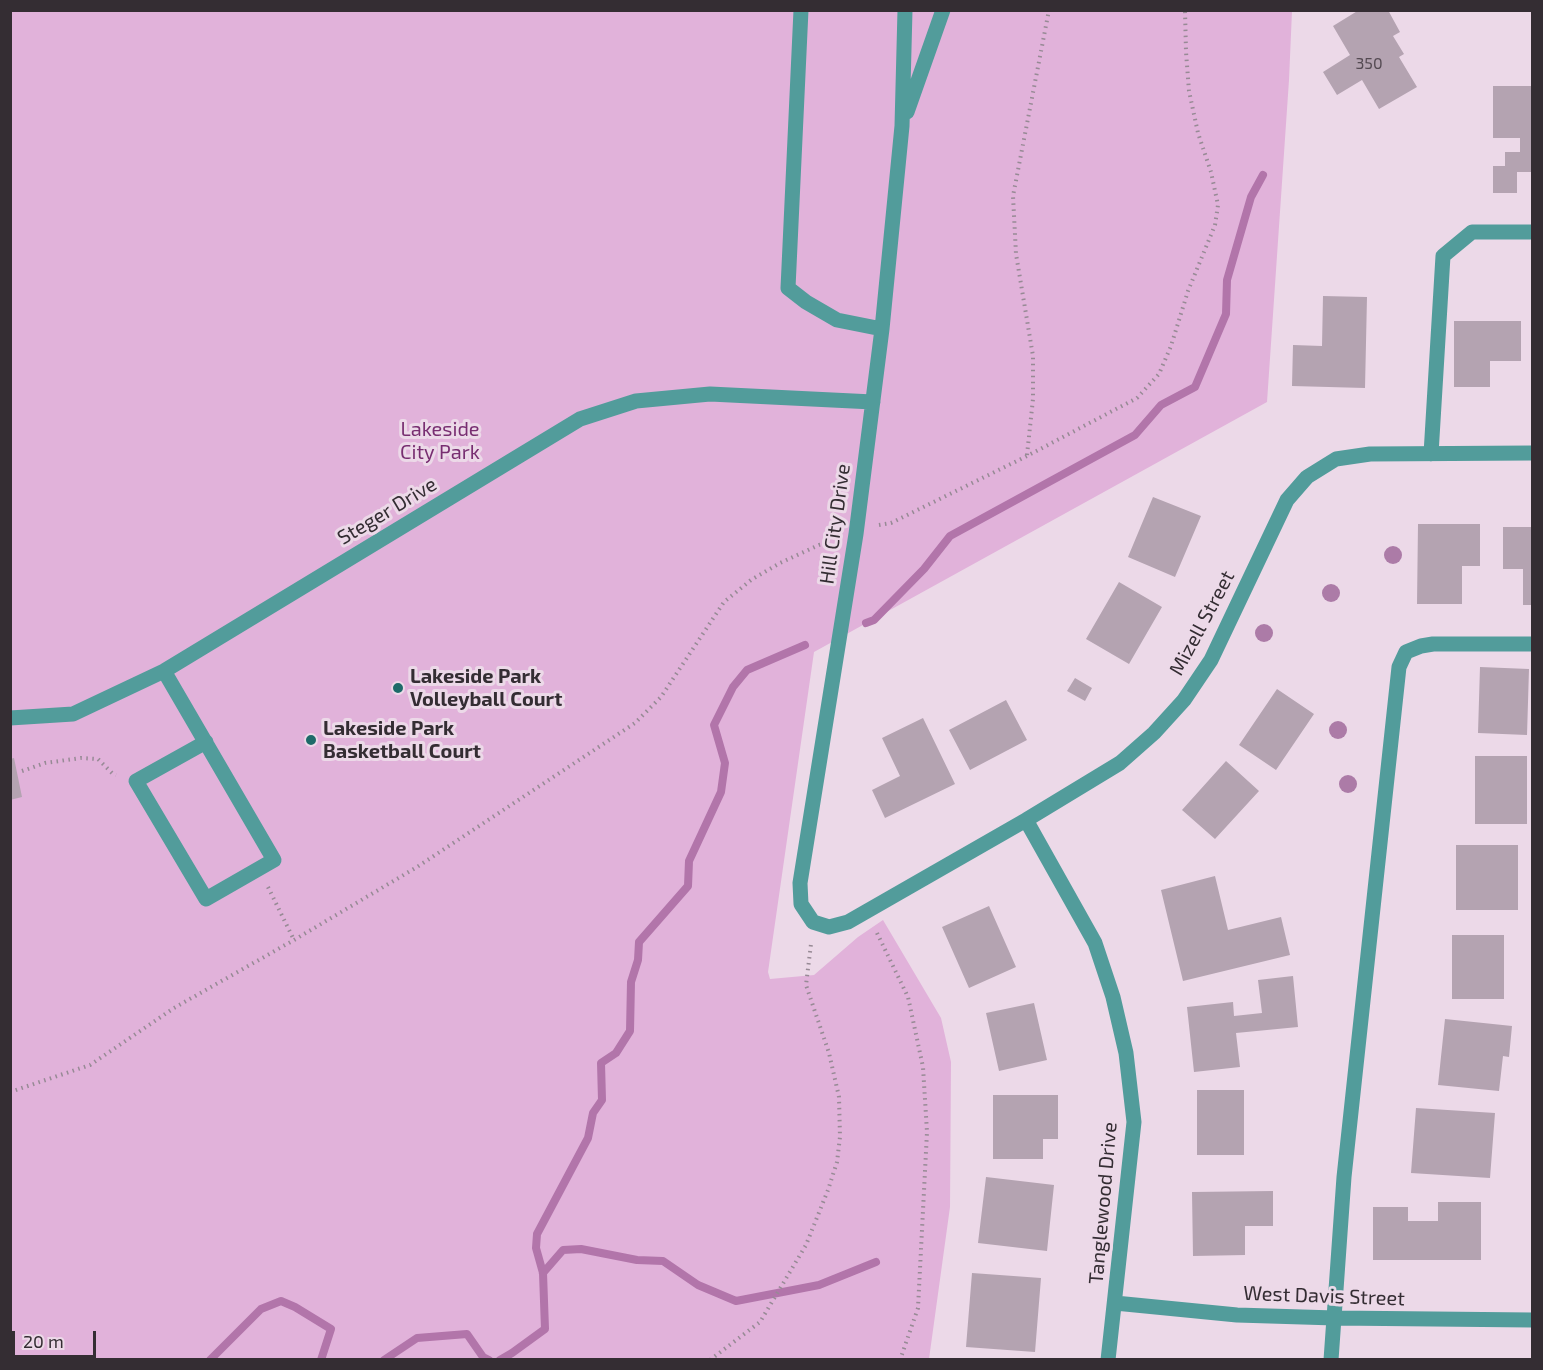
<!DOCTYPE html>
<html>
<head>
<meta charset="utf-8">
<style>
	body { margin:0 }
	#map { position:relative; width:1543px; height:1370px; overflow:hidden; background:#ecd9e8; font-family:"Exo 2",sans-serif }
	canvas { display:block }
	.frame { position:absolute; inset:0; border:12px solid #342d33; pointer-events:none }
	.scale { position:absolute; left:12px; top:1331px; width:84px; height:27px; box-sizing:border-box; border:3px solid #342d33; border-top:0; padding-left:8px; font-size:18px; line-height:21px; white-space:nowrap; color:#342d33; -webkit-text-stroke:4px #ecd9e8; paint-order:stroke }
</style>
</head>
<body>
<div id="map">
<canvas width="1543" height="1370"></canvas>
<div class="frame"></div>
<div class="scale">20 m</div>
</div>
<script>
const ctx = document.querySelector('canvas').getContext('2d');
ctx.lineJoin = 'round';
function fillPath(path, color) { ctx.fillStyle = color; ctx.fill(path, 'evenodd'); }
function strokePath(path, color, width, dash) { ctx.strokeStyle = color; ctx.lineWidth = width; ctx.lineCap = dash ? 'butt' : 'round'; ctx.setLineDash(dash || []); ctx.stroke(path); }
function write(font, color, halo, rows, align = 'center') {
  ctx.font = font + ' "Exo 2",sans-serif'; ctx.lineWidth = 6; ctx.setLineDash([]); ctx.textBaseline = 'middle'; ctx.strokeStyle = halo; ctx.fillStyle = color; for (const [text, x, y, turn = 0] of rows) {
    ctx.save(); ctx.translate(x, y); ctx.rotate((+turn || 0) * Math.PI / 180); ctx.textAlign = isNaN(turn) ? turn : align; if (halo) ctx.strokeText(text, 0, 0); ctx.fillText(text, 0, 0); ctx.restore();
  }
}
fillPath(new Path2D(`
	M10,11H1292L1289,80L1267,402L814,652L768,972L770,979L814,975L858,937L883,920L941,1018L951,1062L950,1207L929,1359H11Z`), '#e1b2da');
strokePath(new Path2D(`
	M866,623L874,620L924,569L950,536L1135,435L1161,405L1195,387L1226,314L1227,280L1251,197L1263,175
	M543,1273L563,1250L581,1249L637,1260L663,1261L698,1285L736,1301L819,1285L876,1262
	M210,1360L261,1309L281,1301L295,1307L331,1329L321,1360
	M384,1360L417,1338L467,1334L483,1357L489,1360
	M500,1360L512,1353L545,1329L543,1273L536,1248L537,1234L588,1138L593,1113L602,1100L601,1063L616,1053L630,1031L631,982L638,960L639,942L688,886L689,861L721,792L725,763L714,725L733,687L747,670L805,645`), '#b275aa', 8);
fillPath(new Path2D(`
	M1359,10H1388L1400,32L1393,36L1404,54L1399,57L1417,87L1379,109L1362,80L1337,95L1323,72L1350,55L1333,26Z
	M1493,86H1532V172H1517V193H1493V166H1505V152H1520V138H1493Z
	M1323,296L1367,297L1365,388L1292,386L1293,345L1322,346Z
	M1454,321H1521V361H1490V387H1454Z
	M1153,497L1201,516L1175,577L1128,557Z
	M1418,524H1480V566H1462V604H1417Z
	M1503,527H1532V605H1523V569H1503Z
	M1119,582L1162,607L1129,664L1086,639Z
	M1480,667L1529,669L1527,735L1478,733Z
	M1075,678L1092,688L1085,701L1067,691Z
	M1277,689L1314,714L1276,770L1239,745Z
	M1006,700L1027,740L970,770L949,730Z
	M923,718L955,784L885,818L872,790L900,776L882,738Z
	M1475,756H1527V824H1475Z
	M14,758L22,797L10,800V759Z
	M1226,761L1259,791L1215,839L1182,810Z
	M1456,845H1518V910H1456Z
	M1215,876L1228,930L1281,917L1290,955L1183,981L1161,890Z
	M989,906L1016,967L969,988L942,927Z
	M1452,935H1504V999H1452Z
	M1293,976L1298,1027L1236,1033L1240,1067L1194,1072L1187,1007L1233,1002L1234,1016L1262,1013L1258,980Z
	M1034,1003L1047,1060L999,1071L986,1013Z
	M1445,1019L1512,1026L1509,1057L1503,1056L1499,1091L1438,1085Z
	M1197,1090H1244V1155H1197Z
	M993,1095H1058V1139H1043V1159H993Z
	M1416,1108L1495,1113L1490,1178L1411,1173Z
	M986,1177L1054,1185L1047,1251L978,1243Z
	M1273,1191V1226H1245V1255L1193,1256L1192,1192Z
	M1438,1202H1481V1260H1373V1207H1408V1221H1438Z
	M972,1273L1041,1278L1035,1352L966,1347Z`), '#b4a3b1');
strokePath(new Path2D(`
	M1027,455L1033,399V356L1016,254L1013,196L1049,10
	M879,525L891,523L1027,456L1137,398L1159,374L1171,346L1188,291L1215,225L1218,205L1211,172L1198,133L1189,91L1186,52L1185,10
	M22,771L45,763L81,758L98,759L113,774L116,775
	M268,887L294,940
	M877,933L908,997L923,1067L927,1132L918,1308L900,1360
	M10,1092L90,1065L174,1008L294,940L417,867L635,723L661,697L724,602L751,580L780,563L819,545L830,543
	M710,1360L760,1322L806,1245L828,1190L837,1162L840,1137L839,1097L829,1053L806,985L811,944`), '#978a95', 4, [1.5, 4.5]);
strokePath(new Path2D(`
	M801,10L788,288L806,302L837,320L882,329
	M905,10L902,126L882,329L856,534L800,883L801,904L813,922L829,927L848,922L1026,820L1120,763L1154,733L1184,700L1211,660L1287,500L1307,477L1336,459L1370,454L1532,453
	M907,112L943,10
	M1431,454L1443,256L1472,232H1532
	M164,671L274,860L206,899L136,781L206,742
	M10,718L73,714L164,671L580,419L636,401L710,394L873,402
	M1026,820L1095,943L1113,997L1126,1053L1134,1122L1108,1360
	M1115,1303L1237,1315L1335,1318L1532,1320
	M1331,1360L1344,1177L1399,667L1406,652L1421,646L1433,644H1532`), '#529c9b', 15);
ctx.fillStyle = '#ac7ba7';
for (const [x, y] of [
	[1393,555],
	[1331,593],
	[1264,633],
	[1338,730],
	[1348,784]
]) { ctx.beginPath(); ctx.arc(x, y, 9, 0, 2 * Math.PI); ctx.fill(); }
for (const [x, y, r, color] of [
	[398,688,6,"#1d6a69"],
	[311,740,6,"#1d6a69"]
]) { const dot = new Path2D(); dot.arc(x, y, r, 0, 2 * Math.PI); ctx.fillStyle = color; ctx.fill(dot); strokePath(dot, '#ecd9e8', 2); }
write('16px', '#544a52', null, [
	["350",1369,64]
]);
write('20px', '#782e71', '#ecd9e8', [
	["Lakeside",440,429],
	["City Park",440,452]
]);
write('20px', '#342d33', '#ecd9e8', [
	["Steger Drive",387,511,-31],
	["Hill City Drive",835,524,-82],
	["Mizell Street",1202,623,-62],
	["Tanglewood Drive",1103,1203,-85],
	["West Davis Street",1324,1296,2]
]);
write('bold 20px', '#342d33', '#ecd9e8', [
	["Lakeside Park",410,676],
	["Volleyball Court",410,699],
	["Lakeside Park",323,728],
	["Basketball Court",323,751]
], 'left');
</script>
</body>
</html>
